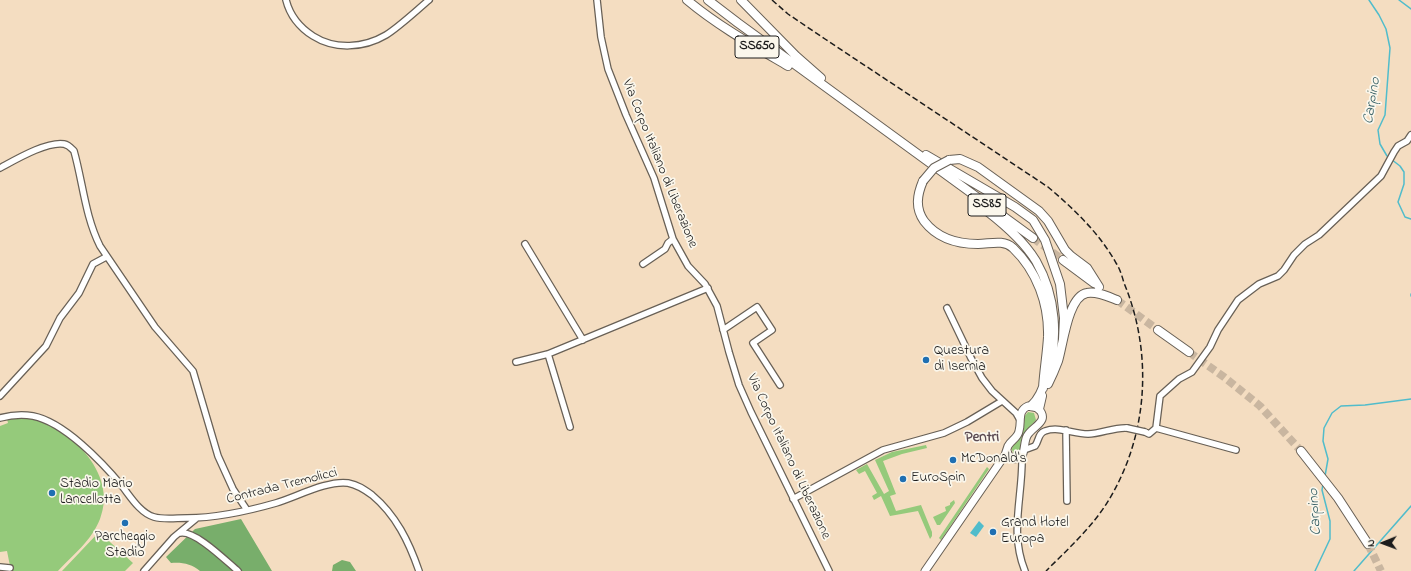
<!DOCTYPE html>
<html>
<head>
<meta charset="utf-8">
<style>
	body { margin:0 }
	#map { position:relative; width:1411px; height:571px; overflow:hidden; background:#f4ddc1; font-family:"Indie Flower",sans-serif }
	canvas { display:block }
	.north { position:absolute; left:1363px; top:523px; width:40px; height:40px; -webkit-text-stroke:3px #fbf7ec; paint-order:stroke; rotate:269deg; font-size:11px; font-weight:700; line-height:16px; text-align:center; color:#1c1c1c }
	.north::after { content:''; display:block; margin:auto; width:14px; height:18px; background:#1c1c1c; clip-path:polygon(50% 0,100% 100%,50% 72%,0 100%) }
</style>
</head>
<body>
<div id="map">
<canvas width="1411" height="571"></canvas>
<div class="north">N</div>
</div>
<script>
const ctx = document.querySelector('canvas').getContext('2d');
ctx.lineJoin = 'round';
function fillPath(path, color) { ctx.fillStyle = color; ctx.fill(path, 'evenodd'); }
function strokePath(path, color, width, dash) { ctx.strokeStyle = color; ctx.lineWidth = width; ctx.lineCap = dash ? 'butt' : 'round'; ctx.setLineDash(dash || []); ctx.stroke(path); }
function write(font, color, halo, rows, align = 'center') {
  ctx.font = font + ' "Indie Flower",sans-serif'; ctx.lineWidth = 3.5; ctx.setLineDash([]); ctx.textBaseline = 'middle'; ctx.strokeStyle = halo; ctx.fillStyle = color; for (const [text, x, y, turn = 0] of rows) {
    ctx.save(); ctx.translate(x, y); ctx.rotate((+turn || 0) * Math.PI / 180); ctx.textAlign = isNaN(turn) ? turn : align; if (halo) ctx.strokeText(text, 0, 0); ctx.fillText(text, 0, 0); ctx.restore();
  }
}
fillPath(new Path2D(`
	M1028,412L1034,413L1036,420L1024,433L1021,440L1020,453L1014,454L1012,450C1012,446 1014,445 1017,442C1023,435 1025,426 1024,417Z
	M24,417C67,424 119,472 100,519C92,540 73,555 58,571H11L7,551L0,552V426L8,423L7,419Z
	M926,445L927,448L902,454L883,461L896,494L890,496L896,511L921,505L932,532V536L930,539L918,511L890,516L881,496L874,500L872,496L877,493L865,471L859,474L856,470L867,464L884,494L889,491L875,460L892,452Z
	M987,467L989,469L941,540L939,538Z
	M954,500L955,503L940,525H937L933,517L946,511L945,507L950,505V503Z
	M99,532L133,563L125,571H62Z`), '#95ca7b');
fillPath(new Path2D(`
	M241,519L272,571H200C192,564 182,562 171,563L166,557L195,529Z
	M342,560L350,562L356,571H332L333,565Z`), '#78ae6b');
fillPath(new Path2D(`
	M979,521L984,526L976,537L970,533Z`), '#50bccb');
strokePath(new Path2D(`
	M1369,0L1379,15L1386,29L1390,48L1385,115L1378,130L1380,144L1387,156L1400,166L1404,172V184L1398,202L1405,217L1411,219
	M1399,0L1411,9
	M1411,294V296
	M1325,476L1328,459L1323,441L1324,428L1332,413L1341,406L1365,405L1411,399
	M1315,571L1330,539V521L1322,490L1323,484
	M1354,571L1411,506`), '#50bccb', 1.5);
strokePath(new Path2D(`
	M1033,238L1063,260
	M1117,300L1158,330
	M1189,352L1224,377L1260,406L1301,451
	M1368,544L1381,571`), '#c9b6a0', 8, [8, 4]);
const minor = new Path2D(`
	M286,0C290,16 299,27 313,36C335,50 364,48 386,35C399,27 417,10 429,0
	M597,0L601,37L608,69L626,115L654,178L673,239L688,266L705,284L717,306L729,352L739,385L751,412L829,571
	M0,168C15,160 47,141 64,144C69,145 71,148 74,151C83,183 85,216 100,246L155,327L193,371L218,456L233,489L247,510
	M525,244L583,340
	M643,264L665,249L668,243L673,239
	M947,308L971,358L982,378L992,391L1016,413L1020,420
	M723,330L757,307L772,330L753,343L780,385
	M548,354L570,427
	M516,362L548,354L708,288
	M0,396L46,346L60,318L79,293L93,264L106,257
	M0,418C11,415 22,414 33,416C64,422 102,462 122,486C130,496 140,513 154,517C164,520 176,518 187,518C217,518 248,511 276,503C296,497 328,480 348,483C358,485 364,489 372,495C396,515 409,542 419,571
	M1156,428L1236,450
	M1066,430L1067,501
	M1145,432L1149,434L1156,428L1160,396L1179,379L1192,372L1210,347L1218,330L1238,300L1259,284L1278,276L1284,270L1294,255L1305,244L1319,235L1381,176L1394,152L1398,146L1407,141L1411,135
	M1024,450L1035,446C1039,441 1038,433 1045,431C1059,426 1073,434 1088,434C1101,434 1114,427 1127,428
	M1022,456C1023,496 1009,532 1025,571
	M793,499L883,450L944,433L967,422L1002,401
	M180,533C195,530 226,561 238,571
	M0,567L10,568
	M144,571L174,537L197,518`);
const major = new Path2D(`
	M925,571L1005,455C1006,452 1007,449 1008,446C1011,440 1018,438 1019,431C1022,421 1017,411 1028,406L1038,408C1051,422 1032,426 1027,436C1024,442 1025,450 1022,456C1016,461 1009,459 1007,451`);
const highway = new Path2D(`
	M687,0C718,26 754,46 788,66
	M708,0L738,23L1033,238
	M741,0L796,56L821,78
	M926,155L1015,207L1033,220L1045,240L1060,284L1064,318L1063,339
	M949,160L960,159L978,167L1039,211L1048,221L1065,250L1071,256L1087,268L1099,287
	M923,181C917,195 915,208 924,221C937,238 957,244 978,244C990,244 1003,239 1013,248C1037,271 1049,304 1048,337C1047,354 1044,371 1043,388
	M987,211C1005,225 1024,241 1036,261C1056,296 1059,339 1047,376C1043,387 1040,398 1031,406
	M1063,260L1094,283
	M1158,330L1189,352
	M1048,384C1052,376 1055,369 1058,361C1063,345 1068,296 1087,293C1097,291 1109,297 1117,300
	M1039,409L1042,396
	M1301,451L1338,498L1368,544`);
strokePath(minor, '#686056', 8);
strokePath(major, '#686056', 9);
strokePath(highway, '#686056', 10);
strokePath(minor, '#fff', 5.5);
strokePath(major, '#fff', 7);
strokePath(highway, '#fff', 8);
strokePath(new Path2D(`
	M772,0L788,14L825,39L1048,187C1074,209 1100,234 1116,263C1120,269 1122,276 1124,283C1154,355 1148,440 1105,506C1089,530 1067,550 1046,571`), '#1c1c1c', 1.5, [6, 3]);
const minorBridge = new Path2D(`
	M1127,428L1145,432`);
const highwayBridge = new Path2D(`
	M923,181L934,168L949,160`);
strokePath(minorBridge, '#686056', 8, []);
strokePath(highwayBridge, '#686056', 10, []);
strokePath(minorBridge, '#fff', 5.5);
strokePath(highwayBridge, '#fff', 8);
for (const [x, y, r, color] of [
	[926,360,4,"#1f6fb2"],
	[953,460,4,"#1f6fb2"],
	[903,479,4,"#1f6fb2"],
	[52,493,4,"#1f6fb2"],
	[125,523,4,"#1f6fb2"],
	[993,532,4,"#1f6fb2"]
]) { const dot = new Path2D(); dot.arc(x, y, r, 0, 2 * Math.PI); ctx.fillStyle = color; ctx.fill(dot); strokePath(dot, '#fbf7ec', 1.5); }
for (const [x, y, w] of [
	[757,47,44],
	[987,205,38]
]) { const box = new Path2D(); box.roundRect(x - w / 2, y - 11, w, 22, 3); ctx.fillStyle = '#fbf7ec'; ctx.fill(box); strokePath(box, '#1c1c1c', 1); }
write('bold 13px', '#1c1c1c', null, [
	["SS650",757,47],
	["SS85",987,205]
]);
write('14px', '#1c1c1c', '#fbf7ec', [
	["Via Corpo Italiano di Liberazione",659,164,68],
	["Via Corpo Italiano di Liberazione",788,457,65],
	["Contrada Tremolicci",282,487,-14]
]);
write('14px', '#1c1c1c', '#fbf7ec', [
	["Questura",934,352],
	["di Isernia",934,368],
	["McDonald's",961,460],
	["EuroSpin",911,479],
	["Stadio Mario",60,485],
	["Lancellotta",60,501],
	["Grand Hotel",1001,524],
	["Europa",1001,540],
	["Parcheggio",125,538,"center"],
	["Stadio",125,554,"center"]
], 'left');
write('italic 15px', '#315c62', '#fbf7ec', [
	["Carpino",1373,101,-81],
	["Carpino",1316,512,-94]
]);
write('bold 15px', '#5c4b53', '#fbf7ec', [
	["Pentri",982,439]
]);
</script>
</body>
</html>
